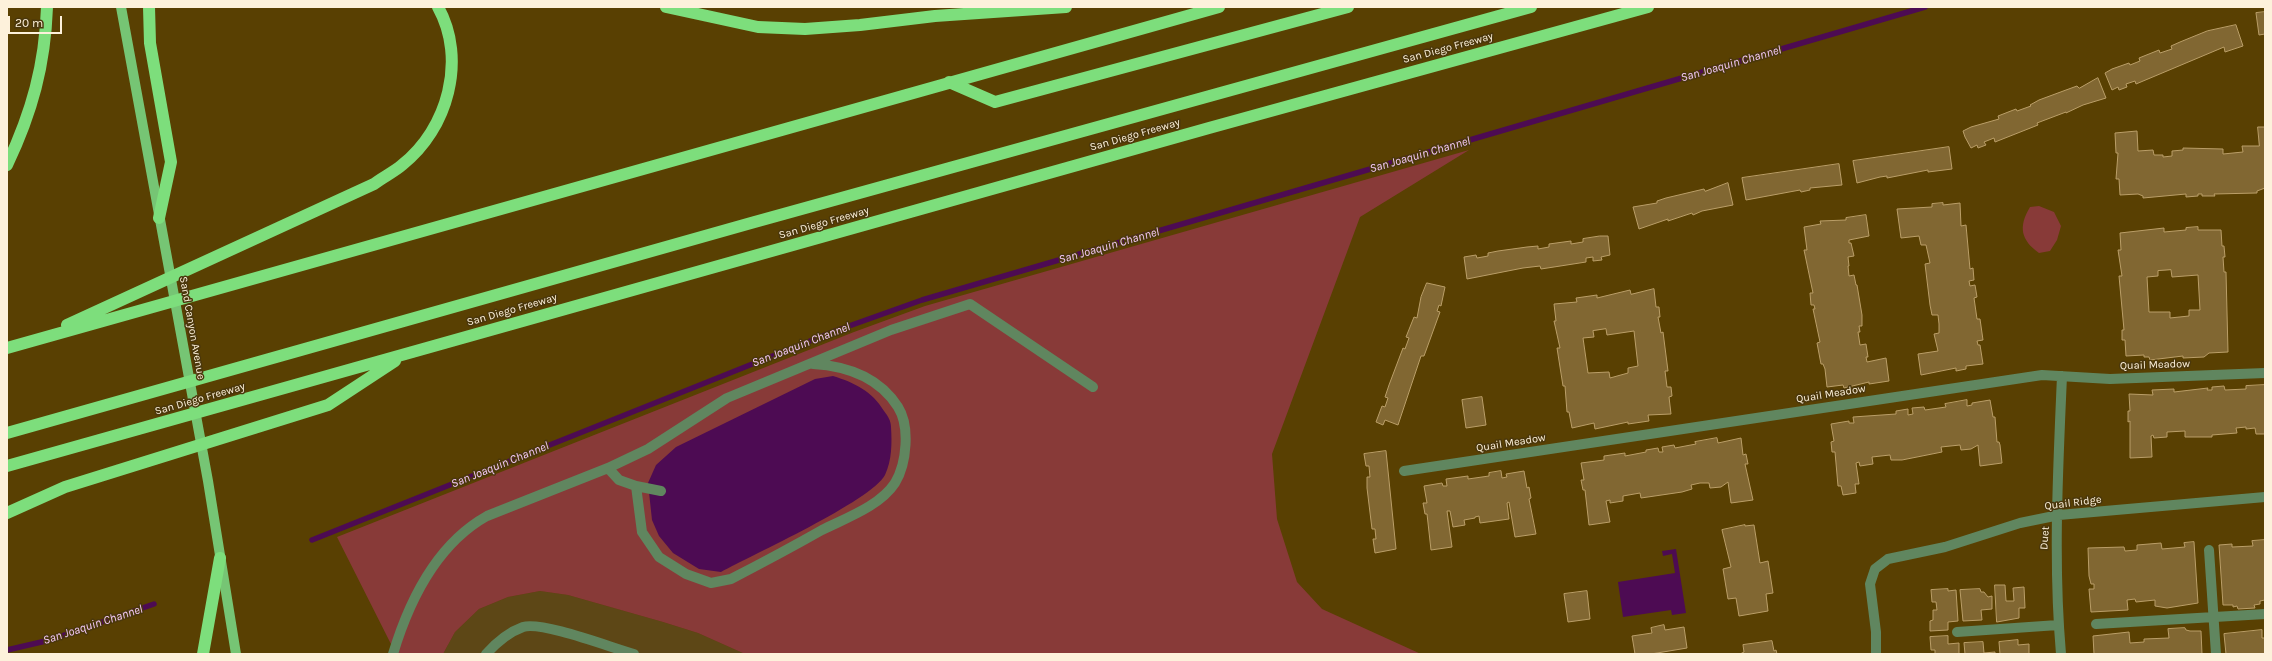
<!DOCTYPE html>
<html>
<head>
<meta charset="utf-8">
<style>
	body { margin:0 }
	#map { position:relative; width:2272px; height:661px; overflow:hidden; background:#594002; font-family:Karla,sans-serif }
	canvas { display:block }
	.frame { position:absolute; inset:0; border:8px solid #fdf1db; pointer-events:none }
	.scale { position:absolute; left:8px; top:16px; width:54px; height:18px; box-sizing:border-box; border:2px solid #fdf1db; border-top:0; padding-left:5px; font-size:12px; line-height:14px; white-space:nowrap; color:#fdf1db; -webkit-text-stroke:3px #4a370c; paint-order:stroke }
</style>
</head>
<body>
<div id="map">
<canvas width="2272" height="661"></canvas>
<div class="frame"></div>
<div class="scale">20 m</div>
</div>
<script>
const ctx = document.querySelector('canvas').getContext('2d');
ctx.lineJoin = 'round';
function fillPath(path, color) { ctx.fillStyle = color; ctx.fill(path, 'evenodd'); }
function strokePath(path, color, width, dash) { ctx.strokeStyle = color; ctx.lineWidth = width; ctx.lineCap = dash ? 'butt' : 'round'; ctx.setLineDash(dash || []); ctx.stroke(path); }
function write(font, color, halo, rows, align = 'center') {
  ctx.font = font + ' Karla,sans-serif'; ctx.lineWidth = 3; ctx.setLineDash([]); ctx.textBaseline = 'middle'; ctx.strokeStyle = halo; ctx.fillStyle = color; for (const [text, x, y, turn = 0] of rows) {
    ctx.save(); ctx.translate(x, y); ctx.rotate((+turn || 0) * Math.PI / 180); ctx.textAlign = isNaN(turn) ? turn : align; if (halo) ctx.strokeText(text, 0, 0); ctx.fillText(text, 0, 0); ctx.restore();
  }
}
fillPath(new Path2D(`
	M540,591L568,595L663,622L698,633L745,654H443L455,632L479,609L508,597Z`), '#5d4716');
fillPath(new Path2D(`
	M1469,150L1360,217L1272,454L1277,519L1297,582L1322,609L1421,654H745L698,633L663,622L568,595L540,591L508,597L479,609L455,632L443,654H396L337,537L854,332L925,306Z
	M2039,206L2054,212L2061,226L2057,240L2050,251L2039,253C2021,240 2018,227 2030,207Z`), '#883a38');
fillPath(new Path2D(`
	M833,376C855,383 872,391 884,411C888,416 891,421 891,427C892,443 892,460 885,475C871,501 752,555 721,572L699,569L673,553L659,536L652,520L648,483L656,465L676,447L815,379Z
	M1676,549L1686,613L1672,615L1671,610L1623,617L1618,582L1675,573L1672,554L1663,556L1662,551Z`), '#4d0b53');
strokePath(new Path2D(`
	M312,540L835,331L922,300L1925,7
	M7,650L50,640L154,604`), '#4d0b53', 5.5);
const building = new Path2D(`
	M2265,12V34L2259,35L2256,13Z
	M2236,25L2243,46L2225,52L2224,47L2136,84L2135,81L2126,84L2127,87L2119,90L2118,87L2112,90L2105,73L2112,69L2129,63L2130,65L2140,61L2139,58L2159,50L2160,53L2172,49L2171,46L2180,42L2207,31Z
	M2098,78L2106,98L2083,105L2066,113V112L2037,123L2038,125L1995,142L1994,138L1984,142L1986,145L1978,148L1977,145L1971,148L1965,137L1963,131L1971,127L1999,119L1998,116L2016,109L2017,111L2031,106L2030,105L2039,100L2066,90L2077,86L2079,88Z
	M2258,127H2265V188L2257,191V193L2214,194L2215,196H2202V194H2198V196L2186,197V194L2143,198V196L2138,194L2120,195L2119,179H2116L2118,153H2116L2115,133L2137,131L2138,151L2153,150L2154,155H2163V157L2172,156V151L2183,150V148L2223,149V154L2243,152L2242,146H2259Z
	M1949,147L1952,169L1928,172V170L1887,178V176L1880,177L1857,183L1853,161Z
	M1839,164L1842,185L1810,188V190L1801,192L1800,190L1746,200L1742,178Z
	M1728,183L1733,205L1702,211L1693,215L1692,213L1668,221V219L1639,229L1633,207L1657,203V201L1666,198L1704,189L1705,191Z
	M1943,203V205L1960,203L1961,226L1966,225L1970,269L1973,268L1974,280L1969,281L1970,286L1975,285L1977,297L1974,298L1977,319H1980L1983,340L1977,341L1978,345H1980L1983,364L1966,366V369L1956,371V368L1921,375L1918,354L1938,351L1934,334L1939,333V324L1938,315H1932L1930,305L1925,264L1930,263L1926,245H1921L1919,236L1901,238L1897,209L1932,207V204Z
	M1866,215L1869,236L1849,240V243H1851L1854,256L1848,257L1849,266H1848L1849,276L1854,275L1856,285H1857L1862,315V326H1859L1860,332H1858L1860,345L1866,344L1868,357H1866L1867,362L1886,358L1889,381L1869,384V382L1844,388L1843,385L1827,387L1825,369L1823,364H1821L1817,343L1820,342L1813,309H1815L1814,305H1811L1810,293H1813L1804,250H1807L1804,227L1821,224L1820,221L1846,220V218Z
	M2198,227V230H2221L2222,246H2224L2225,257H2223L2224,272H2226L2228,352L2209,353L2204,357L2183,358V356L2150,360L2149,357H2144V355L2126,356L2125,340H2122V330H2124L2119,276H2122L2118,250H2121L2120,233L2164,228V232L2186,230V228ZM2171,270L2172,277L2198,275L2200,310H2189V316L2170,318V312H2149L2147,277L2158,276V271Z
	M1600,236H1608L1610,255L1601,257L1602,260L1593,261V257L1586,258V262L1541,269L1540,266L1523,268L1467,279L1464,257L1476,255L1477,258L1488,256V253L1498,251L1527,247L1538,246V249L1549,247V244L1571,241V244L1583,242V239Z
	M1427,283L1445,287L1441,306L1439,305L1437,311L1440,312L1424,356H1421L1398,425L1385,420L1383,425L1376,422L1382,406L1385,407L1388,398L1385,397L1389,385L1403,348L1405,349L1409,338L1406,337L1414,317L1417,318L1421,297Z
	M1654,289L1656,307H1659L1660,317H1658L1661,333L1663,332L1668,371H1665L1667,387H1671L1672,396L1669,397L1671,414L1648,415L1649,421L1628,424V422L1595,429L1594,423L1572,428L1569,412H1567L1565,386H1563L1557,348H1560L1554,321H1556L1554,304L1577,302L1576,298L1597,295V298L1630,290L1631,294ZM1606,329L1607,335L1634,331L1638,366L1628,368V373L1610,378L1609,372L1588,373L1583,338L1594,337L1593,331Z
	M2265,385V434H2256L2255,428L2246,429V427L2236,428L2237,433L2212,435V437H2185V431L2167,432V437L2154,438L2153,435L2151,436L2152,457L2130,458V421L2128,422V411H2130L2129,394L2153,395L2152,390L2174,389V392L2208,388L2207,390H2212V387L2224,386L2225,390L2246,389V386Z
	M1482,397L1486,425L1466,428L1462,400Z
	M1967,400V406L1972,405V403L1990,400L1993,417H1995L1997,442H1999L2000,445L2002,463L1980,466L1978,445L1971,449L1961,450L1960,445L1941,447L1942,452L1902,460H1891L1890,455L1872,457L1873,464L1860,466L1859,462L1856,463L1859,484H1855L1856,493L1843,495L1841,486H1838L1835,452H1832L1831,442L1834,441L1831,424L1849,421V423H1854L1853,417L1896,414V411L1908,409V415L1913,414L1912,408L1924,407L1925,410L1946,407L1945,404Z
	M1717,438L1718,443L1741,438L1743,455L1746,454L1748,464H1745L1753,500L1731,503L1728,482L1721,487L1710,488L1709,483H1700L1691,485L1692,489L1682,492L1641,498L1640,493L1623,496V501L1610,503V500L1606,501L1610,522L1589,525L1585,490H1583L1581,480H1584L1581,463L1604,460V456L1625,453V456L1646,452V450L1658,448L1659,452H1663L1662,447L1674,445L1675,448L1696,444L1695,442Z
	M1386,451L1396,549L1375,553L1373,539H1376L1375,529H1372L1367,488V477H1370L1369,466H1366L1364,454Z
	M1501,471L1502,478L1507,477L1506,474L1524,471L1527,488L1529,487L1531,498L1529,499L1536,534L1515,537L1509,502L1507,503L1509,519L1480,523L1479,516L1475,517V518L1464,520L1465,525L1453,527L1450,511H1447L1452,547L1431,550L1427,514H1425L1423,503H1427L1424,486L1442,483L1443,486H1447L1446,479L1468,476V479L1489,476V473Z
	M1745,525V526L1754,525L1760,563L1768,561L1773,593L1766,594L1768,611L1739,616L1736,598L1728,599L1723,569L1731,567L1722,530Z
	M2265,540V600L2260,601V604L2254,605L2255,608L2238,609L2237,606L2233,607V605H2223L2219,545L2232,544V547L2253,546L2252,541Z
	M2194,542L2198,603L2167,608L2155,606V600L2136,602L2135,599L2127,600L2128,610L2091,612L2089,589H2094V584H2091L2089,576L2088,548L2124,547L2125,551L2137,550V545L2161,543L2162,549L2185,547L2184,543Z
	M1995,585H2005L2006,601H2014L2013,588L2024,587L2025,608H2019V618L1997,622Z
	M1948,589V591L1956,590L1958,621L1948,622V630L1930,631V621L1933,620V610H1937L1936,602H1932L1931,590Z
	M1980,589L1981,592H1984L1988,597L1992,596V609L1981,610L1982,620L1963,621L1960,590Z
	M1587,591L1590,619L1568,622L1564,594Z
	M1664,625L1665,630L1684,627L1687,648L1651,654H1635L1632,636L1652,633L1651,628Z
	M2185,628L2186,630L2190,631H2201L2202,654H2094L2093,636L2129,632L2130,643L2144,642V639L2169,638L2168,629Z
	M2262,630V638H2265V654H2226L2224,634Z
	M1948,636V644L1959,643V654H1935V650H1931L1930,637Z
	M2018,640V645L2029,644V654H2000L1999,642Z
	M1772,641L1774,651L1776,650L1777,654H1740L1744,652L1743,645Z
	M1983,642L1984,653L1995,652V654H1965L1964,643Z`);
fillPath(building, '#816732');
strokePath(building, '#ba9e68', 1);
strokePath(new Path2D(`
	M608,468L619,480L636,486L642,532L659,557L686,574L711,583L731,579C762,563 792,547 822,530C846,518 880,506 895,483C907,463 910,426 898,407C879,377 847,366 813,364
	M1404,471L2042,375L2110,379L2265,373
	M636,486L661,491
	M2209,550L2216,654
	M2096,624L2265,614
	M1957,632L2058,625
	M393,654C409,601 437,544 487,516L608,468L648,449L727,398L891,330L970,304L1093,387
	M486,654C496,643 509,632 523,627C542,621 612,648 634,654
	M1876,654V632L1870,584L1875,569L1888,559L1945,547L2020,523L2059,515L2265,497
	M2061,654C2053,562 2058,469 2062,376`), '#60865f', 10);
strokePath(new Path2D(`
	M121,7L208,481L236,654`), '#76c574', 10);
strokePath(new Path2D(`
	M149,7L150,43L171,162L159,218
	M666,7L758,27L805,29L860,25L935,16L1066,7
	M949,82L995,102L1348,7
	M7,165C32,112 45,65 47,7
	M67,325L374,184C383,177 394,172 402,165C448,129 467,59 438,7
	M7,348L1219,7
	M7,433L751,223L1531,7
	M7,466L1209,128L1648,7
	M7,513L65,487L328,405L395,361
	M203,654L220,558`), '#7dde7c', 12);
write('11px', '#fdf1db', '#4a370c', [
	["San Diego Freeway",1448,48,-15],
	["San Diego Freeway",1135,135,-16],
	["San Diego Freeway",824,223,-16],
	["San Diego Freeway",512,310,-16],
	["Sand Canyon Avenue",192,328,80],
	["Quail Meadow",2155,365,-2],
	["Quail Meadow",1831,394,-9],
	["San Diego Freeway",200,399,-16],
	["Quail Meadow",1511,443,-9],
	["Quail Ridge",2073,503,-7],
	["Duet",2045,538,-86]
]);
write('italic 12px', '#f5caf8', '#4a370c', [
	["San Joaquin Channel",1731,64,-16],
	["San Joaquin Channel",1420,155,-16],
	["San Joaquin Channel",1109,246,-16],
	["San Joaquin Channel",801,345,-21],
	["San Joaquin Channel",500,465,-22],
	["San Joaquin Channel",93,625,-18]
]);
</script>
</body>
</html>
